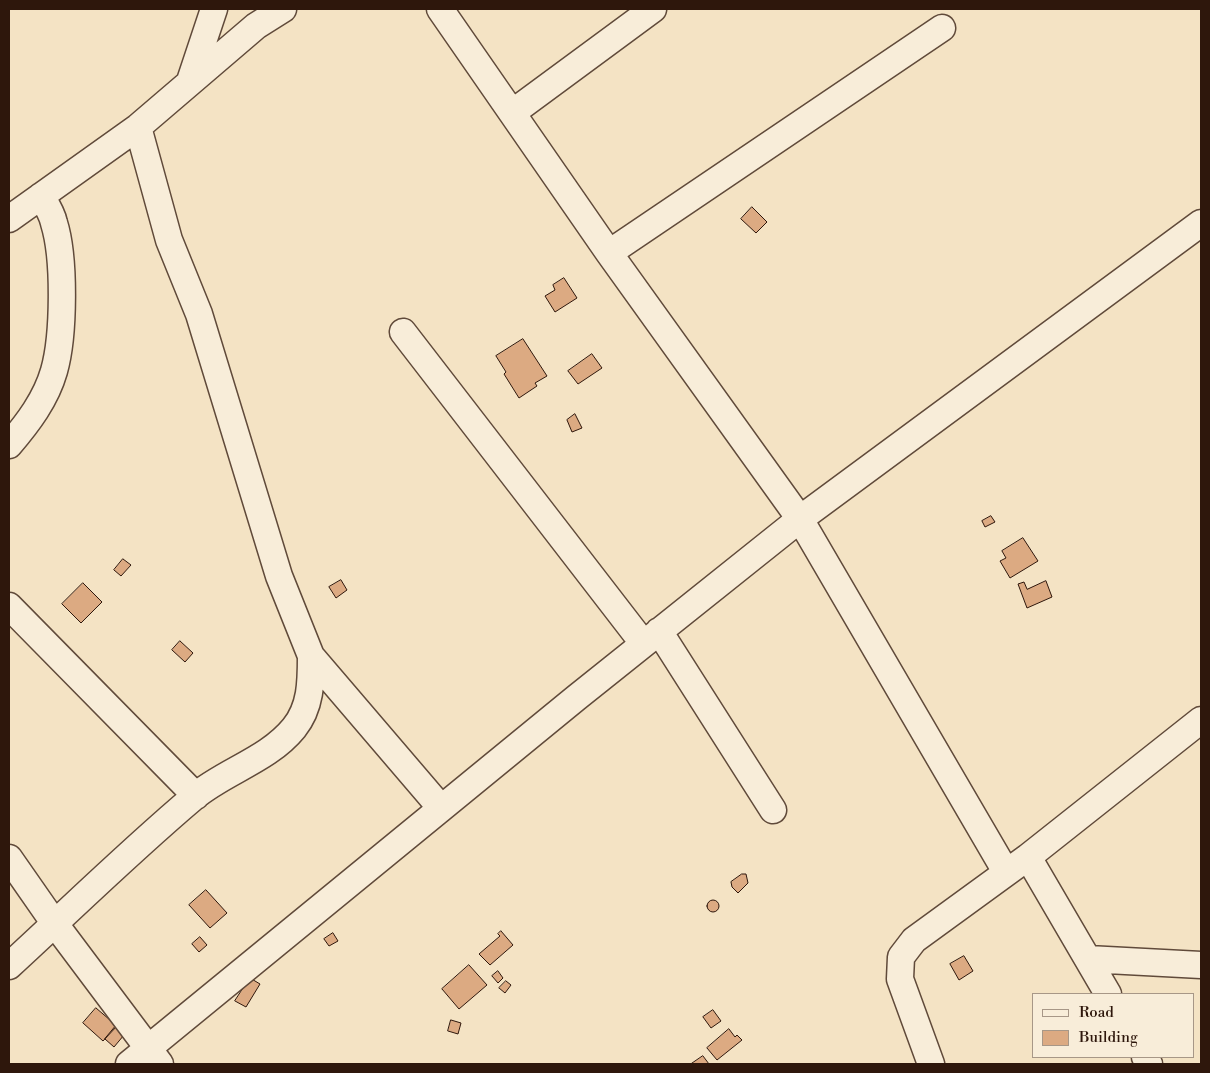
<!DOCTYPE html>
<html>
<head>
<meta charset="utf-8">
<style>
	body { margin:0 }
	#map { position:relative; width:1210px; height:1073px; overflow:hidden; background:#f4e3c4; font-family:"Libre Bodoni",serif }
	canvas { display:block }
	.frame { position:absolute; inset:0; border:10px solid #2e170c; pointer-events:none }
	.legend { position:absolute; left:1032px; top:993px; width:162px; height:65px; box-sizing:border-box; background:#f8edd9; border:1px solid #a79787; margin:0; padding:6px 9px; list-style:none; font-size:15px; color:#2e170c }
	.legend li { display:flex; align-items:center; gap:10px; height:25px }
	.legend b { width:25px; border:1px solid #a79787 }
</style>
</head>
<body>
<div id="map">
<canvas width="1210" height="1073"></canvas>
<div class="frame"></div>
<ul class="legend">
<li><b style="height:6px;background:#f8edd9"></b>Road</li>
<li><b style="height:14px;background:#dcaa82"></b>Building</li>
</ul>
</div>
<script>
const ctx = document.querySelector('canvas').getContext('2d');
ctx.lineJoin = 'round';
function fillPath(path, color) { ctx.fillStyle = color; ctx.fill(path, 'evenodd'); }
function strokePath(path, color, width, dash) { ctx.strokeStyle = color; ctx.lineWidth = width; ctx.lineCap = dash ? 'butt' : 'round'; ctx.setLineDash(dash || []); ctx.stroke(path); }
const building = new Path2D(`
	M752,207L767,222L756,233L741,219Z
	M564,278L577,298L555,312L545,296L555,290L553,285Z
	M523,339L547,376L535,383L537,386L519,398L504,374L506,372L496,356Z
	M592,354L602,368L578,384L568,371Z
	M575,414L582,428L572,432L567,420Z
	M991,516L995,522L985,527L982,521Z
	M1023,538L1038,561L1010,578L1000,561L1006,558L1002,551Z
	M123,559L131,565L121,576L114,570Z
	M341,580L347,590L336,598L329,587Z
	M1046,581L1052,597L1027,608L1018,584L1024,582L1027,589Z
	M83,583L102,602L81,623L62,604Z
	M180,641L193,653L185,662L172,650Z
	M742,874H746L748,883L738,893L732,887L731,882Z
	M206,890L227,913L210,928L189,905Z
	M707 906a6 6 0 1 1 12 0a6 6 0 1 1-12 0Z
	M501,931L513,945L490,965L479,954L500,936L498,934Z
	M333,933L338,941L329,946L324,939Z
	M200,937L207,945L199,952L192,944Z
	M964,956L973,971L959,980L950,964Z
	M469,965L487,985L459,1009L442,989Z
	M498,971L503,978L498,983L492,976Z
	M250,978L260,984L246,1007L235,1001Z
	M506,981L511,985L505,993L499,988Z
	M96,1008L117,1026L103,1041L83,1023Z
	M713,1010L721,1021L711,1028L703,1017Z
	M451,1020L461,1023L458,1034L448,1031Z
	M115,1027L124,1035L114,1047L105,1039Z
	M729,1029L735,1037L737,1035L742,1040L717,1060L707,1048Z
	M703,1056L709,1064H691Z`);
fillPath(building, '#dcaa82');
strokePath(building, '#2e170c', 1);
const minor = new Path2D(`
	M440,9L609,253L800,519L1006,872
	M190,81L214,9
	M512,113L653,9
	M138,127L169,240L199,314L279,576L311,656L441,808
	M9,219L138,127L256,26L283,9
	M609,253L942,28
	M403,332L643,643
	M9,445C28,423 46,399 54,371C64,336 65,258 54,223C52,213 46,204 41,196
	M9,606L196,796
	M659,631L773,810
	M1028,857L1108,994
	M9,858L55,924L160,1064
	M1088,959L1201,965
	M9,966C70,910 130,851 194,797C225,771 268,760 294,728C311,707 311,682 311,656
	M1145,1057L1149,1064
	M129,1064L576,698L800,519L1201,223
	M931,1064L900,979L901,957L914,940L1028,857L1201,720`);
strokePath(minor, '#604a3a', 29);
strokePath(minor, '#f8edd9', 26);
</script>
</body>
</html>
